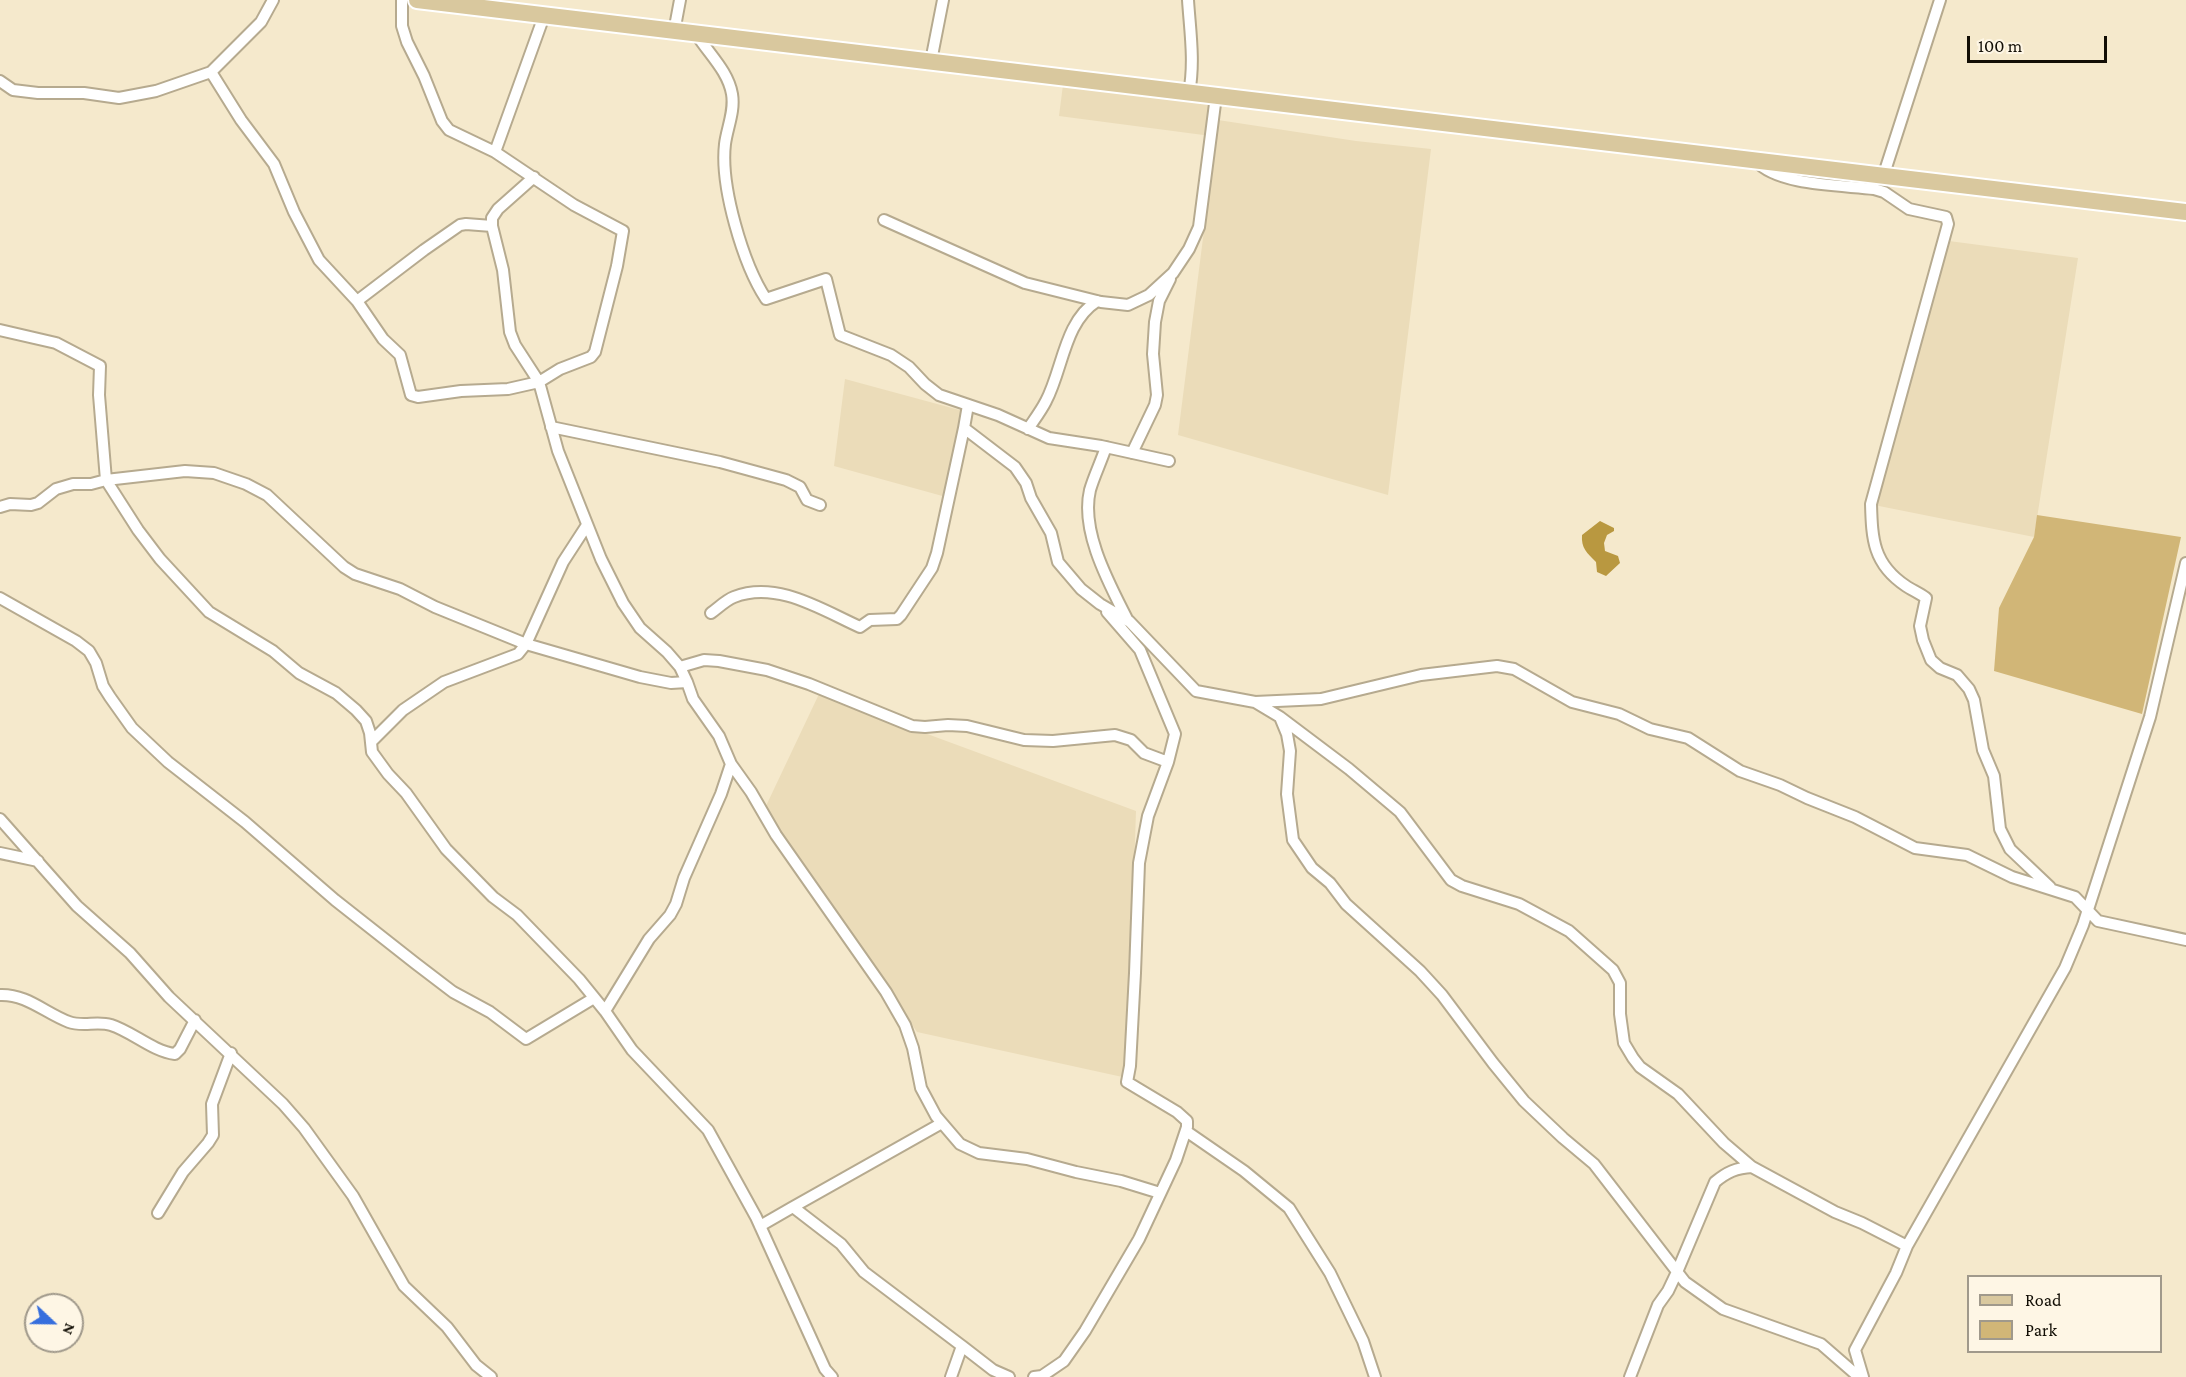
<!DOCTYPE html>
<html>
<head>
<meta charset="utf-8">
<style>
	body { margin:0 }
	#map { position:relative; width:2186px; height:1377px; overflow:hidden; background:#f5e9cc; font-family:"Crimson Pro",serif }
	canvas { display:block }
	.legend { position:absolute; left:1967px; top:1275px; width:195px; height:78px; box-sizing:border-box; background:#fef6e5; border:2px solid #a0998b; margin:0; padding:8px 10px; list-style:none; font-size:18px; color:#120e05 }
	.legend li { display:flex; align-items:center; gap:12px; height:30px }
	.legend b { width:30px; border:2px solid #a0998b }
	.north { position:absolute; left:24px; top:1293px; width:60px; height:60px; box-sizing:border-box; background:#fef6e5; border:2px solid #a0998b; border-radius:50%; rotate:112deg; font-size:16px; font-weight:700; line-height:24px; text-align:center; color:#120e05 }
	.north::after { content:''; display:block; margin:auto; width:21px; height:27px; background:#366edd; clip-path:polygon(50% 0,100% 100%,50% 72%,0 100%) }
	.scale { position:absolute; left:1967px; top:36px; width:140px; height:27px; box-sizing:border-box; border:3px solid #120e05; border-top:0; padding-left:8px; font-size:18px; line-height:21px; white-space:nowrap; color:#120e05; -webkit-text-stroke:4px #fef6e5; paint-order:stroke }
</style>
</head>
<body>
<div id="map">
<canvas width="2186" height="1377"></canvas>
<ul class="legend">
<li><b style="height:8px;background:#d9c89e"></b>Road</li>
<li><b style="height:16px;background:#d1b677"></b>Park</li>
</ul>
<div class="north">N</div>
<div class="scale">100 m</div>
</div>
<script>
const ctx = document.querySelector('canvas').getContext('2d');
ctx.lineJoin = 'round';
function fillPath(path, color) { ctx.fillStyle = color; ctx.fill(path, 'evenodd'); }
function strokePath(path, color, width, dash) { ctx.strokeStyle = color; ctx.lineWidth = width; ctx.lineCap = dash ? 'butt' : 'round'; ctx.setLineDash(dash || []); ctx.stroke(path); }
fillPath(new Path2D(`
	M1064,77L1216,96L1211,136L1059,116Z
	M1218,120L1356,141L1431,149L1388,495L1178,435Z
	M1949,241L2078,258L2034,537L1874,505Z
	M845,379L963,411L946,497L834,466Z
	M819,694L1136,811L1127,1078L917,1032L765,808Z`), '#ebdcb9');
fillPath(new Path2D(`
	M2037,515L2181,537L2142,714L1994,671L1999,608L2034,537Z`), '#d1b677');
fillPath(new Path2D(`
	M1600,521L1614,528V531L1607,535L1604,543L1605,551L1618,556L1620,563L1606,576L1597,572L1596,562C1587,553 1581,548 1582,535Z`), '#b99840');
const minor = new Path2D(`
	M402,0V26L407,42L424,76L442,121L449,130L495,152
	M1188,0C1190,31 1195,62 1189,93
	M674,32L680,0
	M697,35C709,54 728,71 732,94C735,111 727,128 725,144C720,186 743,264 766,299L826,279L840,335L891,355L909,367L925,384L939,395L998,415L1049,438L1101,446L1169,461
	M931,61L943,0
	M211,72L241,120L274,164L294,212L319,260L357,301L383,339L400,355L411,395L418,397L461,391L508,389L539,382L560,369L591,357L595,352L617,266L623,231L574,205L495,152L544,16
	M0,81L13,90L38,93H84L119,98L156,91L211,72L261,22L273,0
	M1756,161C1778,186 1842,185 1874,189L1884,192L1909,209L1946,217L1948,224L1871,504C1872,539 1873,564 1906,586C1912,590 1919,593 1926,598L1920,626L1923,640L1931,660L1940,668L1957,675L1969,689L1974,700L1983,750L1994,776L2000,829L2010,849L2050,887
	M534,177L498,209L492,218V226L503,270L510,332L515,345L539,382L558,451L601,559L623,603L640,628L667,652L680,667L687,682
	M1883,177L1940,0
	M884,220L1025,283L1101,302L1128,305L1149,295L1173,273L1189,249L1199,227L1216,96
	M357,301L424,250L460,225L466,224L492,226
	M0,330L56,343L100,366L99,395L106,480L138,530L160,559L209,612L273,651L299,673L336,693L356,710L366,721L370,733L372,752L388,774L406,793L446,849L493,897L517,915L579,979L605,1011L632,1050L708,1130L756,1217L825,1369L832,1377
	M968,405L964,428L1015,467L1026,483L1031,498L1051,533L1058,562L1081,589L1100,604L1129,621L1196,691L1255,702L1280,717L1349,769L1400,812L1451,880L1462,886L1519,904L1569,931L1613,970L1620,983V1014L1624,1043L1633,1058L1640,1067L1678,1094L1724,1143L1752,1167L1835,1212L1862,1223L1907,1246
	M551,427L720,462L786,480L800,487L807,500L820,505
	M1028,429C1034,420 1041,411 1046,401C1063,369 1064,322 1097,301
	M1106,447C1101,462 1094,476 1090,490C1080,532 1110,585 1128,621
	M1132,453L1155,405L1157,395L1153,354L1155,322L1159,301L1170,279
	M0,507L10,504L31,505L38,503L56,489L73,484H91L106,480L185,471L214,473L246,484L267,495L344,567L355,574L400,589L435,607L526,644L640,677L671,683L687,682L693,699L719,736L731,764L751,792L776,835L886,992L905,1025L913,1048L921,1088L936,1116L960,1144L979,1153L1027,1159L1076,1172L1121,1181L1160,1193
	M0,598L76,641L89,651L96,663L103,686L110,697L132,728L168,762L245,822L335,900L415,963L453,992L490,1012L526,1039L594,998
	M711,613C718,608 726,600 734,597C777,580 822,610 860,627L870,620L897,619L901,615L932,568L937,553L964,428
	M680,667L704,660L719,661L767,670L809,684L912,726L925,727L948,725L967,726L1024,740L1053,741L1115,735L1131,740L1144,753L1168,762
	M1255,702L1321,699L1421,675L1497,666L1514,669L1572,702L1619,714L1650,729L1688,738L1740,771L1780,785L1807,798L1855,817L1915,848L1967,855L2012,877L2075,897L2098,921L2186,940
	M1280,717L1287,734L1290,751L1287,794L1293,840L1312,868L1330,883L1346,904L1420,971L1442,995L1493,1063L1524,1101L1563,1138L1594,1164L1685,1282L1723,1309L1821,1344L1859,1377
	M372,741L403,710L444,682L518,654L526,644L563,562L587,525
	M0,819L77,906L130,953L169,997L283,1104L304,1128L353,1196L404,1286L447,1327L476,1365L491,1377
	M0,853L38,861
	M0,995C27,994 45,1013 69,1022C82,1027 97,1021 111,1025C133,1032 152,1051 175,1054L180,1049L195,1020
	M605,1011L649,939L670,915L676,904L684,878L721,794L731,764
	M1186,1131L1244,1171L1289,1208L1330,1273L1363,1341L1375,1377
	M793,1207L942,1123
	M158,1213L183,1172L208,1143L213,1135L212,1104L231,1053
	M760,1226L793,1207L841,1244L864,1272L962,1346
	M951,1377L962,1346L993,1370L1009,1377
	M1034,1377L1042,1376L1064,1361L1085,1331L1139,1239L1176,1160L1187,1127V1121L1177,1112L1127,1082L1130,1066L1135,973L1139,863L1148,816L1168,762L1175,734L1140,650L1107,612
	M1630,1377L1658,1305L1668,1291L1677,1272L1715,1182C1727,1172 1736,1168 1752,1167
	M1863,1377L1855,1350L1896,1273L1907,1246L2065,968L2083,925L2150,717L2186,563`);
const primary = new Path2D(`
	M417,0L2186,212`);
strokePath(minor, '#b6aa8f', 14);
strokePath(primary, '#fff', 20);
strokePath(minor, '#fff', 10);
strokePath(primary, '#d9c89e', 16);
</script>
</body>
</html>
